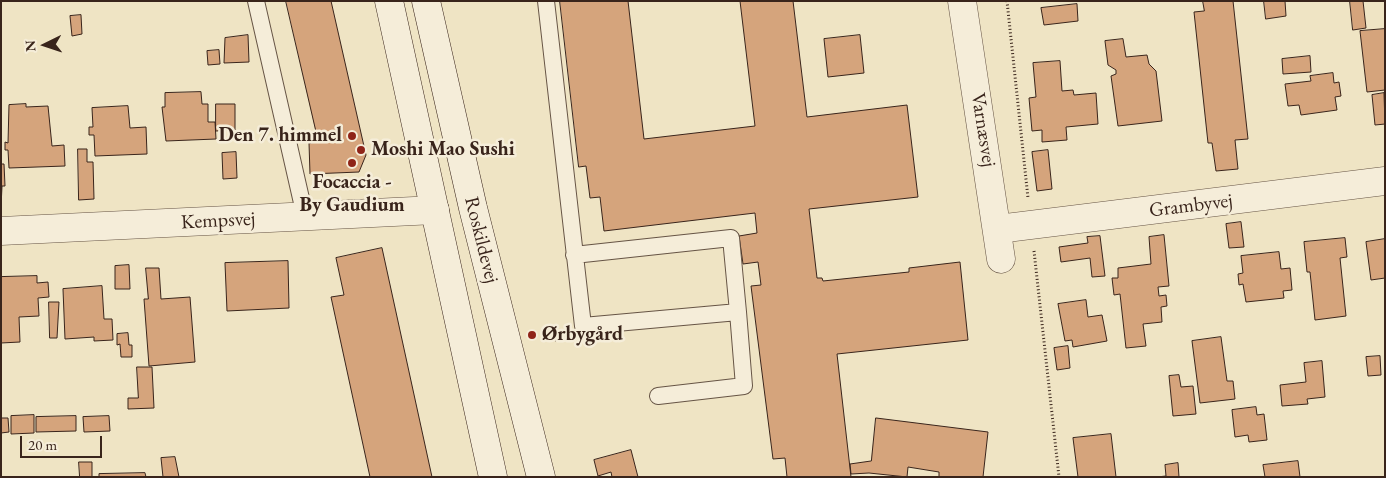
<!DOCTYPE html>
<html>
<head>
<meta charset="utf-8">
<style>
	body { margin:0 }
	#map { position:relative; width:1386px; height:478px; overflow:hidden; background:#efe4c4; font-family:"EB Garamond",serif }
	canvas { display:block }
	.frame { position:absolute; inset:0; border:2px solid #39241b; pointer-events:none }
	.north { position:absolute; left:20px; top:20px; width:50px; height:50px; -webkit-text-stroke:4px #f5edd9; paint-order:stroke; rotate:266deg; font-size:14px; font-weight:700; line-height:20px; text-align:center; color:#39241b }
	.north::after { content:''; display:block; margin:auto; width:18px; height:22px; background:#39241b; clip-path:polygon(50% 0,100% 100%,50% 72%,0 100%) }
	.scale { position:absolute; left:20px; top:436px; width:82px; height:22px; box-sizing:border-box; border:2px solid #39241b; border-top:0; padding-left:6px; font-size:15px; line-height:18px; white-space:nowrap; color:#39241b; -webkit-text-stroke:4px #f5edd9; paint-order:stroke }
</style>
</head>
<body>
<div id="map">
<canvas width="1386" height="478"></canvas>
<div class="frame"></div>
<div class="north">N</div>
<div class="scale">20 m</div>
</div>
<script>
const ctx = document.querySelector('canvas').getContext('2d');
ctx.lineJoin = 'round';
function fillPath(path, color) { ctx.fillStyle = color; ctx.fill(path, 'evenodd'); }
function strokePath(path, color, width, dash) { ctx.strokeStyle = color; ctx.lineWidth = width; ctx.lineCap = dash ? 'butt' : 'round'; ctx.setLineDash(dash || []); ctx.stroke(path); }
function write(font, color, halo, rows, align = 'center') {
  ctx.font = font + ' "EB Garamond",serif'; ctx.lineWidth = 5; ctx.setLineDash([]); ctx.textBaseline = 'middle'; ctx.strokeStyle = halo; ctx.fillStyle = color; for (const [text, x, y, turn = 0] of rows) {
    ctx.save(); ctx.translate(x, y); ctx.rotate((+turn || 0) * Math.PI / 180); ctx.textAlign = isNaN(turn) ? turn : align; if (halo) ctx.strokeText(text, 0, 0); ctx.fillText(text, 0, 0); ctx.restore();
  }
}
const building = new Path2D(`
	M286,1H331L366,155L359,172L310,174L309,143L318,142Z
	M560,1H628L644,139L755,126L740,1H793L807,117L907,105L918,197L809,209L817,278H822L823,281L909,272V268L960,262L968,340L837,354L851,477H787L785,458L773,459L751,286L761,285L758,262L743,264L739,236L757,233L755,213L604,231L600,197L590,198L586,166L579,167Z
	M1203,1H1233L1248,139L1235,140L1238,169L1216,171L1212,143H1208L1194,12L1204,11Z
	M1264,1H1285L1286,16L1266,19Z
	M1350,1H1363L1366,28L1353,30Z
	M1077,4L1078,21L1044,25L1041,8Z
	M81,15L82,34L72,36L70,16Z
	M1385,29V90L1367,92L1360,31Z
	M248,35L249,62L224,63L225,38Z
	M860,35L864,73L828,77L824,39Z
	M1123,39L1126,57L1147,55L1149,64L1156,71L1162,121L1118,126L1111,76L1116,74V70L1108,65L1105,41Z
	M219,50L220,64L208,65L207,51Z
	M1310,56L1311,72L1283,74L1282,59Z
	M1060,61L1062,91L1073,90L1074,95L1096,93L1098,124L1066,127L1067,140L1042,142V130L1032,131L1029,98L1036,97L1033,63Z
	M1333,73L1334,83L1339,82L1341,96L1335,97L1337,110L1301,115L1299,105L1288,106L1285,84L1311,81L1310,76Z
	M201,92L202,104H208V122H215L216,139L166,141L162,107H165V93Z
	M1384,93L1385,124L1375,125L1372,95Z
	M26,104V107L48,106L52,146L64,145L65,166L9,168L8,150H5V142L8,143L9,105Z
	M216,104H235V130L216,131Z
	M128,106L130,128L146,127L147,154L95,156L94,135H89V127H93L92,108Z
	M78,149H87V162H93L94,199L79,200Z
	M1048,150L1052,189L1037,191L1032,152Z
	M236,152L237,178L223,179L222,153Z
	M1,164H4L5,186H2L1,207Z
	M1241,222L1244,247L1229,248L1226,224Z
	M1164,235L1169,286L1158,287L1159,296L1166,295L1167,306L1161,307L1162,322L1143,324L1146,346L1126,348L1120,294L1114,295L1112,278H1118V268L1151,264L1149,237Z
	M1100,236L1105,276L1092,277L1090,258L1061,262L1059,247L1088,243L1087,237Z
	M1345,238L1347,257L1340,258L1346,316L1315,320L1310,272H1307L1304,242Z
	M1385,239V278L1371,280L1366,242Z
	M382,248L432,477H370L331,297L344,295L336,258Z
	M1279,252L1281,269L1290,268L1292,290L1283,291L1284,298L1246,302L1243,284L1239,285L1238,274L1243,273L1241,256Z
	M288,261L289,308L227,311L225,263Z
	M129,265L130,289H115V266Z
	M146,268H159L161,299L190,297L195,362L149,366L144,299H148Z
	M37,276V283L48,282L49,297L38,298L39,316L19,317L20,342L1,343V277Z
	M102,286L104,319H112L113,340L94,341V337L65,339L63,289Z
	M1086,300L1088,317L1102,315L1107,341L1073,347L1072,340L1065,341L1058,304Z
	M49,302H59L57,338H50Z
	M556,325L560,339L555,341L551,327Z
	M128,333L129,345H132V357H121L120,344L117,345V334Z
	M1221,337L1227,381H1233L1235,399L1200,403L1192,341Z
	M1068,346L1070,368L1057,370L1054,348Z
	M1380,356L1381,375L1368,376L1366,357Z
	M1322,361L1325,397L1307,399L1308,404L1282,406L1280,385L1306,382L1304,363Z
	M137,367H152L154,408L128,409V398H138Z
	M1179,375L1181,387L1193,386L1196,414L1173,416L1169,376Z
	M1256,407L1257,415L1264,414L1267,440L1249,442L1248,435L1235,437L1232,410Z
	M34,415V433L11,434V416Z
	M76,416V431L36,432V417Z
	M109,416L110,431L84,432L83,417Z
	M1,418H8L9,432L1,433Z
	M876,418L988,432L983,477H939V472L908,467L907,477L869,473L851,474L850,464L871,461Z
	M1111,434L1116,477H1078L1073,438Z
	M631,450L638,477H612L611,472L598,476L594,460Z
	M175,457L179,477H163L161,458Z
	M1298,461L1300,477H1265L1263,465Z
	M79,462H92V477H80Z
	M1178,463L1179,477H1157L1166,476L1165,465Z
	M145,473L146,477H99V474Z`);
fillPath(building, '#d5a47c');
strokePath(building, '#39241b', 1);
const lane = new Path2D(`
	M256,1L305,216
	M546,1L583,326L738,312L731,238L574,255
	M658,396L744,386L738,312`);
const street = new Path2D(`
	M962,1L1001,259
	M998,229L1385,181
	M1,231L435,210`);
const secondary = new Path2D(`
	M389,1L493,477
	M426,1L473,208L541,477`);
strokePath(lane, '#665445', 18);
strokePath(street, '#665445', 29);
strokePath(secondary, '#39241b', 29);
strokePath(new Path2D(`
	M1007,1L1028,198
	M1034,251L1059,477`), '#39241b', 3, [1, 2.5]);
strokePath(lane, '#f5edd9', 16);
strokePath(street, '#f5edd9', 28);
strokePath(secondary, '#f5edd9', 28);
for (const [x, y, r, color] of [
	[352,136,5,"#8f2418"],
	[361,150,5,"#8f2418"],
	[352,163,5,"#8f2418"],
	[532,335,5,"#8f2418"]
]) { const dot = new Path2D(); dot.arc(x, y, r, 0, 2 * Math.PI); ctx.fillStyle = color; ctx.fill(dot); strokePath(dot, '#f5edd9', 2); }
write('20px', '#39241b', '#f5edd9', [
	["Varnæsvej",983,130,81],
	["Grambyvej",1191,206,-7],
	["Kempsvej",218,221,-3],
	["Roskildevej",481,240,76]
]);
write('bold 20px', '#39241b', '#f5edd9', [
	["Den 7. himmel",342,136,"right"],
	["Moshi Mao Sushi",371,150],
	["Focaccia -",352,183,"center"],
	["By Gaudium",352,206,"center"],
	["Ørbygård",542,335]
], 'left');
</script>
</body>
</html>
